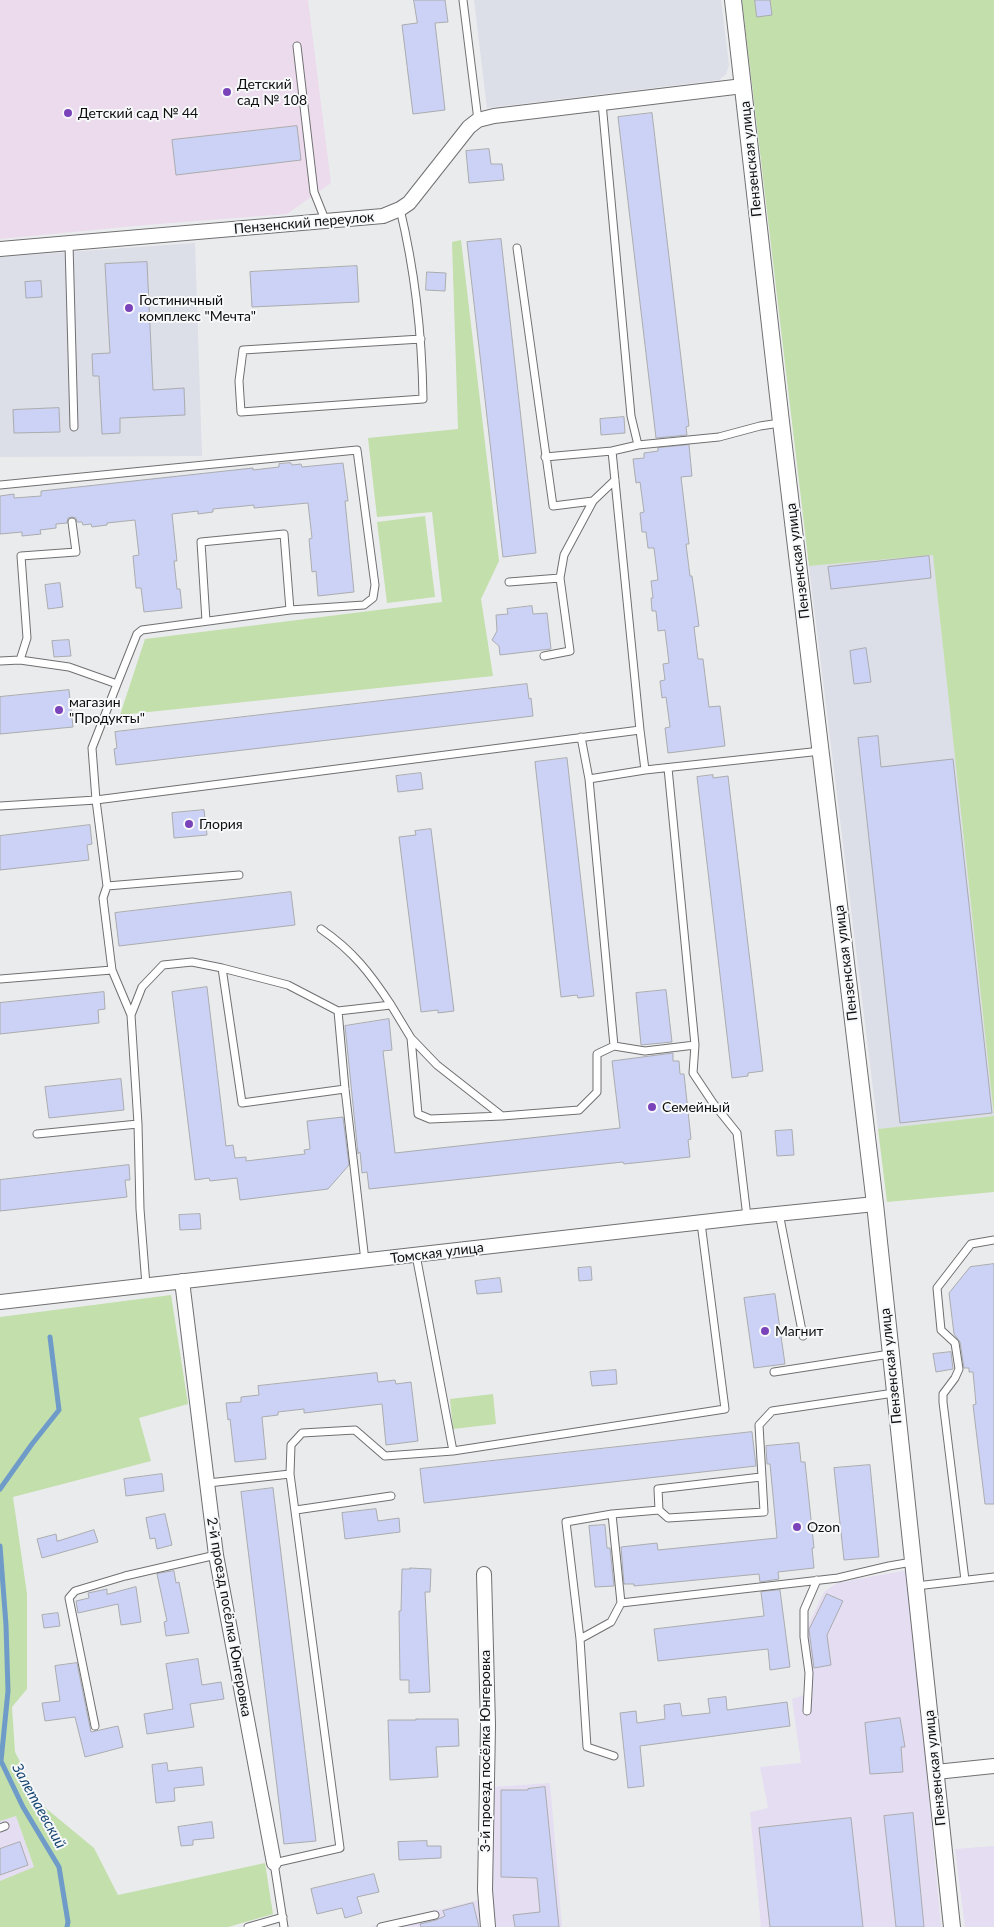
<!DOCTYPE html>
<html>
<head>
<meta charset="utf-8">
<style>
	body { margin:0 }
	canvas { display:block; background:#eaebed }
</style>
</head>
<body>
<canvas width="994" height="1927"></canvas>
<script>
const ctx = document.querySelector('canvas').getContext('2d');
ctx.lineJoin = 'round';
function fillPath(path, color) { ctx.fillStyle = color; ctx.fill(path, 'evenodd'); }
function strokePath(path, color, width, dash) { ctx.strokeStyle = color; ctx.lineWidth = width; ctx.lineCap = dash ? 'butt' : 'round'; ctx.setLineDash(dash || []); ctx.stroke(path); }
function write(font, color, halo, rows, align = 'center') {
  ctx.font = font + ' Lato,sans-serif'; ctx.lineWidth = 4; ctx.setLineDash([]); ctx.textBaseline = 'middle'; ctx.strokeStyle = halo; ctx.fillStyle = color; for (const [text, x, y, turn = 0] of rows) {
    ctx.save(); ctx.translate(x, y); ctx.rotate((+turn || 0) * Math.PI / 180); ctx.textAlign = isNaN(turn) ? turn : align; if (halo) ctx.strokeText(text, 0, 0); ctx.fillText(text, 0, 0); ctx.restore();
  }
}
fillPath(new Path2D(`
	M474,0H721L729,65L726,74L719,80L487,108Z
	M195,243L202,456L0,457V257Z
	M933,554L994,1116L878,1129L809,566Z`), '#dcdee8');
fillPath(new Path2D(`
	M908,1570L941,1927H761L750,1812L768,1808L760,1767L801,1763L792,1699L812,1692L806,1630L824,1592L837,1583Z
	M550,1783L562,1927H493L491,1897L492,1787Z
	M16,1816L34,1868L0,1881V1821Z
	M994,1846V1927H965L955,1849Z
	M478,1900L483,1927H369Z`), '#e5ddf2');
fillPath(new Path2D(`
	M0,0H308L331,183L287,214L145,225L0,239Z`), '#ebdbed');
fillPath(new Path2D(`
	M742,0H994V1116L933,555L809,566Z
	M461,240L499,561L481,599L493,676L120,715L145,639L442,602L432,512L377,517L368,438L458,429L452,242Z
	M425,516L435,597L387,603L377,522Z
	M994,1116V1192L887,1202L878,1129Z
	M171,1295L188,1404L139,1418L151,1461L13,1497L27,1594V1689L12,1707L15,1752L42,1805L94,1848L118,1895L265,1863L273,1914L228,1927H0V1881L34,1867L16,1816L0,1821V1317Z
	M493,1394L496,1424L453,1429L450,1399Z`), '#c3dfab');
strokePath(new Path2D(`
	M0,1489L32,1444L59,1410L50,1337
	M0,1546L6,1625L8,1691L1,1761L23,1807L59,1867L68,1922L67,1927`), '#6f9bc9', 5);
const building = new Path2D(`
	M414,0H445L448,22L435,23L445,110L413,114L402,25L417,23Z
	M755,0H770L772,15L757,17Z
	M652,113L689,426L686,427L687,435L656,438L618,117Z
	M297,126L301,160L176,175L172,140Z
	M489,149L491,164H502L504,180L469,183L466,151Z
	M501,239L536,553L503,557L467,242Z
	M147,262L153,390L184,388L185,415L120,418V433L102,434L99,376H93L92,354L110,353L105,264Z
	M357,266L359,302L252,307L250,272Z
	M427,272L446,273L445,291L426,290Z
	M41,281L42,297L26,298L25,282Z
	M59,408L60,432L14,433L13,410Z
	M624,417L625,433L601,435L600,419Z
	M689,445L692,476L681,477L689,544H686L690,576H692L699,626L694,627L698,659H703L709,707L720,706L725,746L668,753L665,728L670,727L666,697L662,698L660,681L665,680L663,664L669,663L665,630L658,631L656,611H652L651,598H653L651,581L658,580L654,548H648L646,532H642L640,513L644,512L640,482L636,483L633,459L644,458V453L658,451V448Z
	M291,463L292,465L301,464L302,467L343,463L348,501H345L354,592L318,596L316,571L312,572L309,539L312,538L308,503L254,508V505L245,506L213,509V512L198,514V511L172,514L177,561H174L177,589H180L182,608L144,612L141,588H136L133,556L139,555L135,520L107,523V525L92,527L91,524L83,525L82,522H77L76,518L72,517L68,518L67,523L56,524V528L40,530L41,534L22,536V532L0,534V496L14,494V498L41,496V491L253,468V470L279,467V464Z
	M929,556L931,578L831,589L828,567Z
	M60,583L63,607L48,609L45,585Z
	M532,606L533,614L547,613L551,649L500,655L499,646L492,640L497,631L496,615L508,614L507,609Z
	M69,640L71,656L54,657L52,641Z
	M866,648L871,682L854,684L850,651Z
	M527,684L529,699L531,698L533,716L116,765L114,749L117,748L115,732Z
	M69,690L73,727L0,734V697Z
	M878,736L881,767L953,759L992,1113L900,1123L858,738Z
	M567,758L594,996L578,998L577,995L561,997L535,762Z
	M421,773L423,789L398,792L396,776Z
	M713,775V778L728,776L763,1071L748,1073V1076L732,1078L697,777Z
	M204,810L207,835L174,838L172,813Z
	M90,825L92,844L87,845L89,860L0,870V836Z
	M431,829L454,1011L438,1013V1010L421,1012L399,837L416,835L415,831Z
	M291,892L295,925L119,946L115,913Z
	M207,987L226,1146L233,1145L235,1158L246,1157V1161L305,1154L304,1150L310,1149L307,1121L343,1117L349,1165L328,1189L240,1200L237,1178L210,1181L209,1178L195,1180L172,992Z
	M666,990L672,1042L641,1045L636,993Z
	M104,992L105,1009L98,1010L99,1023L0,1034V1003Z
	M389,1019L392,1050L383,1051L395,1153L620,1128L612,1061L673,1053V1061H679L680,1074H684L691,1139L688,1140L690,1157L624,1164L623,1162L369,1189L367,1172L362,1173L360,1152L358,1154L345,1026Z
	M121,1079L124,1110L49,1118L45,1087Z
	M792,1130L794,1155L777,1156L775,1131Z
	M129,1165L130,1180H125L127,1197L0,1211V1180Z
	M200,1214L201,1229L180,1230L179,1215Z
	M994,1264V1504H985L973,1405L976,1404L973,1372H969V1368H964L960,1342L954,1334L949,1293L970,1267Z
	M591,1267L592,1280L579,1281L578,1268Z
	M500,1278L502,1292L477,1294L475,1281Z
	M775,1294L785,1364L754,1368L744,1298Z
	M951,1352L953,1369L936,1372L933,1354Z
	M616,1370L617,1384L592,1386L590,1372Z
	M377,1373L378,1382L395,1380L396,1384L411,1382L418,1441L386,1445L382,1404L304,1413V1409L278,1412V1415L262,1417L266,1459L235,1462L230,1419L228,1420L226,1403L241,1402V1397L259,1395L258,1386Z
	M752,1432L756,1466L424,1503L420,1469Z
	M799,1443L801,1462H805L814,1548H812L814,1568L778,1572L779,1579L760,1582L759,1574L634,1586V1584H624L621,1547L657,1543L658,1550L777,1538L770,1464H767L766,1446Z
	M870,1465L879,1557L844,1560L834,1468Z
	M162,1474L164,1491L126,1496L124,1479Z
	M273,1488L316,1841L284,1844L241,1492Z
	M376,1509L378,1521L399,1518L400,1532L345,1539L342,1513Z
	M165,1514L172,1545L157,1549L155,1538L150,1539L146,1518Z
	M605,1525L607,1548H610L614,1586L595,1587L589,1526Z
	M94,1530L98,1542L42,1558L37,1539L56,1534L57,1541Z
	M410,1568L431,1569L430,1592H425L430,1692L409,1693V1680H400L399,1611H401L402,1569H410Z
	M174,1571L176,1583L179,1582L189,1633L166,1636L164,1622L167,1621L157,1574Z
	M136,1587L141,1622L121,1625L118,1604L78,1613L76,1601L89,1598L88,1593L107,1589V1594Z
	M780,1590L790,1667L770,1670L768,1649L658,1661L654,1629L764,1616L761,1592Z
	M827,1594L843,1601L827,1635L831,1665L814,1668L809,1630Z
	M58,1613L60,1626L44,1628L42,1615Z
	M198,1659L202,1685L221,1682L224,1699L190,1704L194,1727L147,1734L144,1714L173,1709L166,1664Z
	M77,1663L91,1732L118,1726L123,1747L85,1757L75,1717L45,1721L42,1703L60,1701L55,1666Z
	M726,1697L727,1710L787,1702L790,1726L640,1746L644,1786L628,1788L620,1713L636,1711L637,1723L665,1719L664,1705L680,1703L682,1716L710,1713L708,1699Z
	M900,1718L905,1747H901L903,1772L870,1774L865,1723Z
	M416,1719H458L459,1746L436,1747L438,1777L390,1780L388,1720H416Z
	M167,1763L168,1771L202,1767L204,1785L174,1788L175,1801L156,1803L152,1765Z
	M545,1787L559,1927H515L513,1915L540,1912L537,1878L501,1877V1790H528V1789Z
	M913,1813L924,1927H896L884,1816Z
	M851,1818L863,1927H770L759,1828Z
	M212,1822L214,1838L193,1840V1845L181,1846L178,1827Z
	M427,1841V1846H441V1858L399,1860L398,1842Z
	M20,1842L28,1865L0,1875V1849Z
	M374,1874L379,1892L357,1897L362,1913L345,1918L342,1908L317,1914L311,1889Z
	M473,1903L479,1927H421L420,1924L436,1920L445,1916L443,1911Z`);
fillPath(building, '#cbd2f6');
strokePath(building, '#abacae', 1);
const service = new Path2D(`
	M463,0L478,120
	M297,46L314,192L326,222
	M602,103L631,416L638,445
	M400,209C415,271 422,335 423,399L241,412L239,381L243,350L421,339
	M69,244L74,427
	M517,248L553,506L593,501
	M612,451L640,730
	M545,457L612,451L638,445L719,437L760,426L780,423
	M0,485L357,450L375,585L373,598L364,605L290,610L142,630L137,634L117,684L69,667L20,660L0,661
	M509,582L560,578
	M206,621L201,542L284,534L290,610
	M544,656L570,651L560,578L564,555L593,501L615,480
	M20,660L27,638L21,556L76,552L72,522
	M117,684L92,748L96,800L640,730L645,770L821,751
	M581,737L589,779
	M668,768L695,1045
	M0,806L96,800L107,886L103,898L112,970
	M107,886L239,875
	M321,929C353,951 370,973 391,1005
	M0,979L112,970L131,1015L138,1124L140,1209L146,1285
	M338,1011L288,985L222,968L242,1103L345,1089
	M131,1015L142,987L163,965L192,962L222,968
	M411,1038L418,1114L430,1119L502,1116
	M614,1046L589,779L645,770
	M37,1134L138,1124
	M779,1213L803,1336
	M416,1255L453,1451
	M365,1261L345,1089L338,1011L391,1005L411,1038L437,1065L502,1116L579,1110L597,1092V1054L614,1046L645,1051L695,1045L693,1073L713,1103L737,1133L747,1217
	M774,1372L890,1354
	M894,1393L772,1411L759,1425L764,1512L668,1518L659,1510L612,1514L621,1603L838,1578L889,1566L912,1562
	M208,1483L290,1474
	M296,1510L391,1496
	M659,1510L658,1489L761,1477
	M612,1514L566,1522L580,1639L587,1747L614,1756
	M965,1580L943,1402V1394L955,1378L959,1369L955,1343L941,1330L937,1288L971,1244L994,1240
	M916,1586L994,1577
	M580,1639L611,1622L621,1603
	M807,1711L809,1673L804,1637V1610L817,1580
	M95,1726L69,1598L75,1591L125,1576L216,1555
	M0,1828L5,1826
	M248,1927L283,1917
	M284,1927L274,1863L340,1848L290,1474L291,1445L302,1433L355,1430L385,1456L453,1451L725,1409L701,1223
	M381,1927L435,1915`);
const minor = new Path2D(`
	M0,249L383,216L400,209L409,203L469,127L478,120L494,116L743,86
	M182,1281L216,1555L274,1863
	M0,1302L747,1217L875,1204
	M484,1574L488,1725L485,1890L488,1927
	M936,1772L994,1766`);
const tertiary = new Path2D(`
	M733,0L781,422L875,1204L952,1927`);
strokePath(service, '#707072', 9);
strokePath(minor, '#707072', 16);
strokePath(tertiary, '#707072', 18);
strokePath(service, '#fff', 7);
strokePath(minor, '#fff', 14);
strokePath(tertiary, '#fff', 16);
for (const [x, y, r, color] of [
	[227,92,5,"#7b43ba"],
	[68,113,5,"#7b43ba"],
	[129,308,5,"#7b43ba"],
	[59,710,5,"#7b43ba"],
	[189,824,5,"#7b43ba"],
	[652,1107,5,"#7b43ba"],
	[765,1331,5,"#7b43ba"],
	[797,1527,5,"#7b43ba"]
]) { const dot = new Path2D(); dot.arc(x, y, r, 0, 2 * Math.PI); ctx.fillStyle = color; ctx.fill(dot); strokePath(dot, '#f7f8fa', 2); }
write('14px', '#0e0e0f', '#f7f8fa', [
	["Детский",237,84],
	["сад № 108",237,100],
	["Детский сад № 44",78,113],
	["Гостиничный",139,300],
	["комплекс \"Мечта\"",139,316],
	["магазин",69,702],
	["\"Продукты\"",69,718],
	["Глория",199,824],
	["Семейный",662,1107],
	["Магнит",775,1331],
	["Ozon",807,1527]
], 'left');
write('14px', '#0e0e0f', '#f7f8fa', [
	["Пензенская улица",751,159,-96],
	["Пензенский переулок",304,223,-5],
	["Пензенская улица",798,561,-97],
	["Пензенская улица",846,963,-97],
	["Томская улица",437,1253,-7],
	["Пензенская улица",891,1366,-96],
	["2-й проезд посёлка Юнгеровка",229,1617,80],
	["3-й проезд посёлка Юнгеровка",485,1751,-90],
	["Пензенская улица",935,1768,-96]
]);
write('italic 15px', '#174773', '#f7f8fa', [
	["Залетаевский",39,1806,61]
]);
</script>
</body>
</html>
